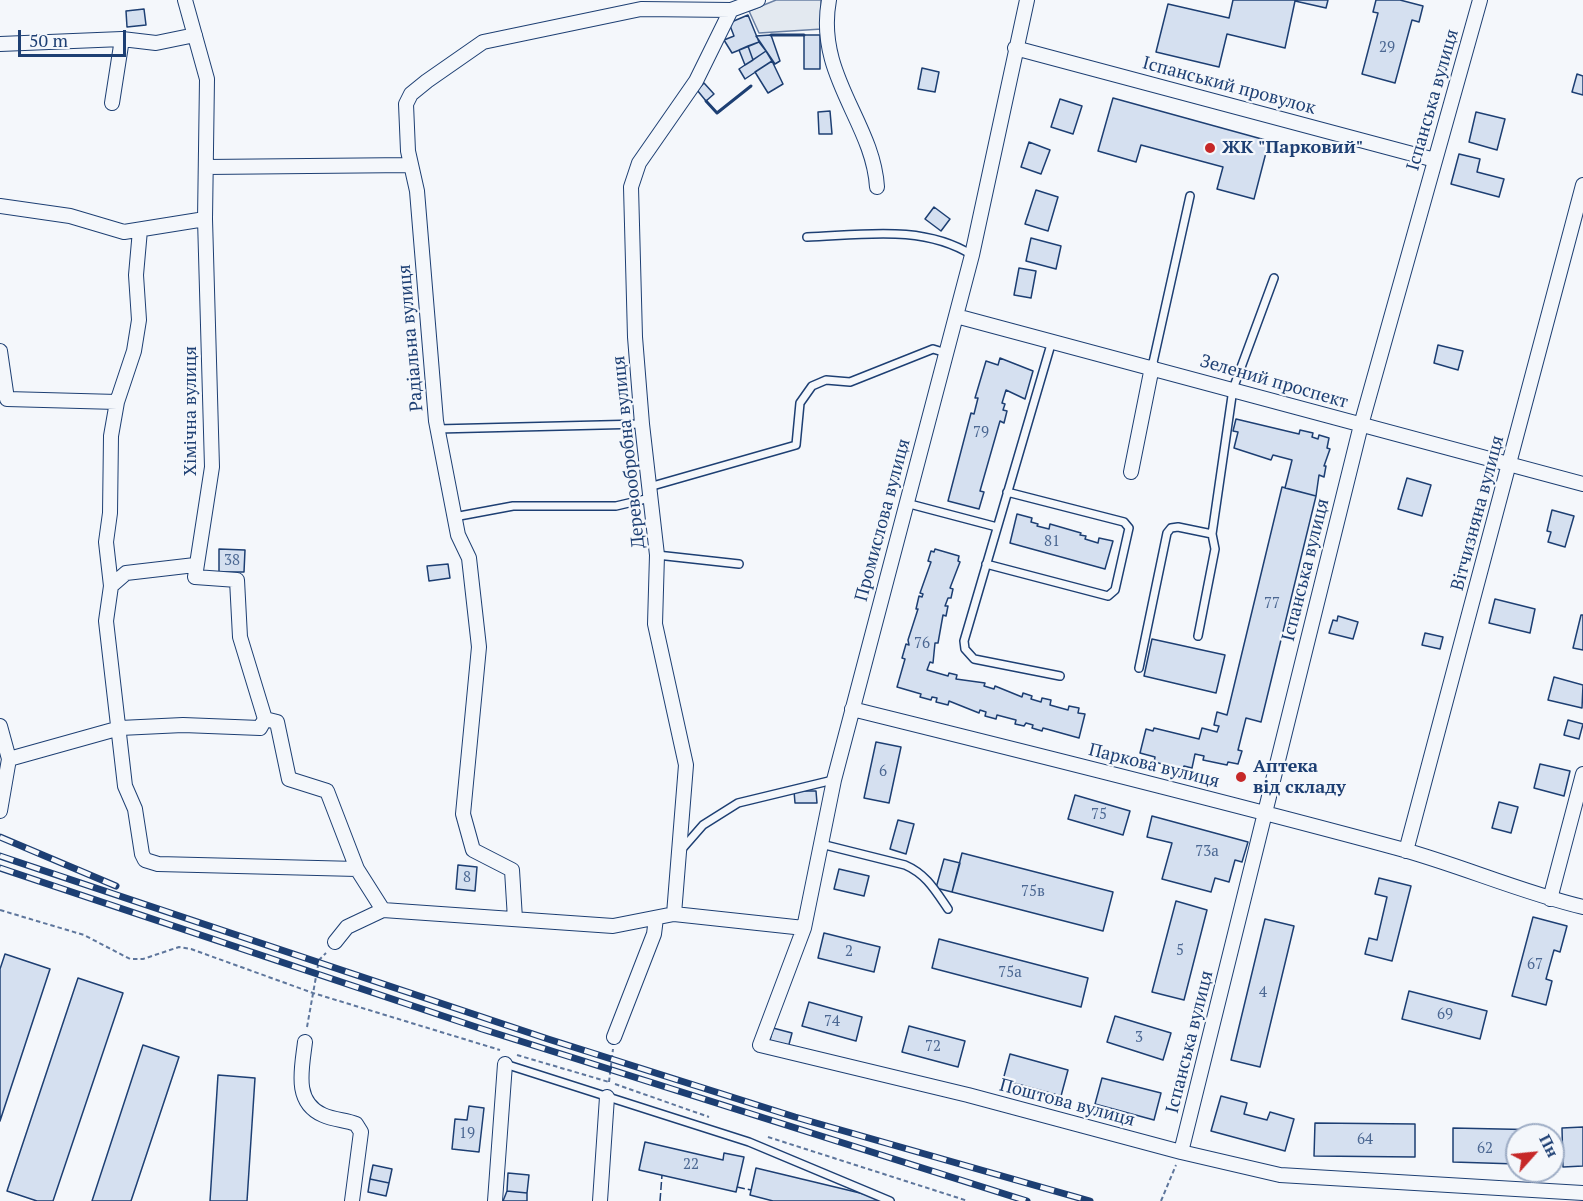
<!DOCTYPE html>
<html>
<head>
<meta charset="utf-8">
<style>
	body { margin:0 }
	#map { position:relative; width:1583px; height:1201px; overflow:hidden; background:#f4f7fb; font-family:"PT Serif",serif }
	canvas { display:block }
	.north { position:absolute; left:1505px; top:1123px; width:60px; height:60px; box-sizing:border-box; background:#f4f7fb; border:2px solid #9eadc5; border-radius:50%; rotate:63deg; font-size:16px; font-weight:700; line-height:24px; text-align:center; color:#1d3f73 }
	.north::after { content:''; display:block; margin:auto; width:21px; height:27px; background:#c62828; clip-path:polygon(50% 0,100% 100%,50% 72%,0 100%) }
	.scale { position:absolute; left:18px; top:30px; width:108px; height:27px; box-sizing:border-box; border:3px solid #1d3f73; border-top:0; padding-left:8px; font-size:18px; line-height:21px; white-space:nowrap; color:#1d3f73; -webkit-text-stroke:4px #f4f7fb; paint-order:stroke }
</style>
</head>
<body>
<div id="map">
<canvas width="1583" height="1201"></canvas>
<div class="north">Пн</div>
<div class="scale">50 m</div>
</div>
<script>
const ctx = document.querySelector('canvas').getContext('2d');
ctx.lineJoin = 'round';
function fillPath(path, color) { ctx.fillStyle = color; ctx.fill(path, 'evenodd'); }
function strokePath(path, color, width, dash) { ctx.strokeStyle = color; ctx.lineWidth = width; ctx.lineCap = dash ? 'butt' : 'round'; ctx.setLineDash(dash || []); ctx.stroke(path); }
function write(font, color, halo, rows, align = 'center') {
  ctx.font = font + ' "PT Serif",serif'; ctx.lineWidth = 4.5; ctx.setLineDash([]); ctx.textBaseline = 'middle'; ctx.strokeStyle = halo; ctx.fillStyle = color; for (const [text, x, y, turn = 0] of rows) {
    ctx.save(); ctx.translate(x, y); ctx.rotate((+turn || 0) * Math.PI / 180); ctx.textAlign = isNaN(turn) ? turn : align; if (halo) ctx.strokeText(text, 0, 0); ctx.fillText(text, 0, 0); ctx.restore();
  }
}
const green = new Path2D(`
	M776,0H821L822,29L759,33L749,11Z`);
fillPath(green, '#e3e9f0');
strokePath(green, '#687fa3', 1.5);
const building = new Path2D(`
	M1233,0H1328L1326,8L1295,1L1285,48L1227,34L1219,67L1156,52L1168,4L1229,18Z
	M1376,0H1400L1423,6L1419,22L1412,20L1395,83L1362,74L1378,13L1373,12Z
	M144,9L146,25L127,27L126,11Z
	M748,15L759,42L732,53L724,40L734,36L729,23Z
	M771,35L780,61L775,64L756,36Z
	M804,35H820V69H804Z
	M759,42L766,51L753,60L748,46Z
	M748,46L753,60L745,65L739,50Z
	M766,51L772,61L745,79L739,69Z
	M772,61L783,84L768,93L755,72Z
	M922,68L939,72L935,92L918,89Z
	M1577,74L1583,76V95L1572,92Z
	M704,83L714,94L706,101L697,90Z
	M1113,98L1269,141L1254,199L1217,189L1223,167L1141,145L1136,162L1098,151Z
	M1060,99L1082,106L1073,134L1051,127Z
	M830,111L832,134H819L818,112Z
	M1476,112L1505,119L1497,150L1469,142Z
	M1029,142L1050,150L1041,174L1021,167Z
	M1459,154L1480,159L1477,172L1504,179L1499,197L1451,184Z
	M1036,190L1058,197L1048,231L1025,224Z
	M934,207L950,219L941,231L925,219Z
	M1031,238L1061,246L1056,269L1026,261Z
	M1019,268L1036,271L1031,298L1014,295Z
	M1438,345L1463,351L1458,370L1434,363Z
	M1000,358L1033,371L1025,399L1006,390L1002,403L1005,404L1003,410L1007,411L1004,423L1000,421L980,491L984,492L979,509L948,501L971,413L974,414L978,398H975L986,361L998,365Z
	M1236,419L1299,434L1300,430L1313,433L1312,437L1318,439L1319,435L1329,438L1327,448L1330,449L1324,466H1326L1324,477L1319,475L1316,496L1285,488L1292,460L1273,455L1271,460L1234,448L1238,432L1233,431Z
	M1407,478L1431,485L1422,516L1398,509Z
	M1282,487L1316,496L1261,722L1246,718L1238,750L1242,751L1238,764L1228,762L1227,765L1203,760L1204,756L1195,754L1192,768L1184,766L1183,769L1154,762L1155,757L1140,753L1146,729L1153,731L1154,728L1199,739L1202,728L1217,732L1219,726L1214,725L1217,712L1227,715Z
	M1552,510L1574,516L1565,547L1548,542L1551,532L1547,531Z
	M1017,514L1032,518L1031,522L1038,524L1037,526L1049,529L1050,524L1081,533L1080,535L1086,536L1085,539L1098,543L1099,538L1113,541L1105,569L1010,543Z
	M219,549L245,550L244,572H219Z
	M935,549L959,556L958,561L960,562L950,588L953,589L951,598H948L945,606H948L946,616L943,615L938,643H935L933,663L930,662L927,670L948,676L949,673L957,675L956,679L985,683L984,686L994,689L995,686L1022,697L1023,693L1032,696L1031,699L1041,702L1042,698L1051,700L1050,705L1068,710L1069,706L1079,708L1078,713L1085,714L1079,738L1043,728L1042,731L1032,728L1033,725L1026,723L1024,726L1015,724L1016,720L997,715L996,719L985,716L986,712L980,710L979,713L949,701L948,705L936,702L937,698L932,697L931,700L920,697L921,694L897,687L905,659L902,658L906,644L909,645L908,640L918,609H916L919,596L922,597L923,594L920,593L931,562L928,561L931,551L934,552Z
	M448,564L450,578L429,581L427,566Z
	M1495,599L1535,609L1530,633L1489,623Z
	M1581,615H1583V650L1573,648Z
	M1338,616L1358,622L1353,639L1329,633L1333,620L1337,621Z
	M1425,633L1443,637L1440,649L1422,645Z
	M1152,639L1225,655L1216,693L1144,676Z
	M1554,677L1583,685L1582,708L1548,700Z
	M1568,720L1583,724L1579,739L1564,735Z
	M876,742L901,747L889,803L864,798Z
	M1540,764L1570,771L1564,796L1534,788Z
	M794,791H816L817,803H795Z
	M1075,795L1130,811L1123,835L1068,819Z
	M1499,802L1518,807L1511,833L1492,828Z
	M1152,816L1248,842L1242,862L1235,860L1229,882L1215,878L1211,892L1162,879L1172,843L1147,837Z
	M898,820L914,824L906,854L890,849Z
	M962,853L1113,892L1103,931L952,892Z
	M944,859L960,863L952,892L936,888Z
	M458,865L477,867L475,891L456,889Z
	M839,869L869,876L864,896L834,889Z
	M1379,878L1411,886L1392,961L1365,954L1369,938L1377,940L1387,897L1375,894Z
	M1176,901L1207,910L1184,1000L1152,992Z
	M1533,917L1567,926L1560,952L1554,950L1546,979L1552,981L1546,1005L1512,996Z
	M1265,919L1294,926L1260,1067L1231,1060Z
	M824,933L880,947L874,972L818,958Z
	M939,939L1088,978L1081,1007L932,968Z
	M5,954L50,969L0,1121V969Z
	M78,978L123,993L53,1201H37L7,1191Z
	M1409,991L1487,1011L1480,1039L1402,1019Z
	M809,1002L862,1017L856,1041L802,1026Z
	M1115,1016L1171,1033L1163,1060L1107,1042Z
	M909,1026L965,1041L958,1067L902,1052Z
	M773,1028L792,1033L788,1048L769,1044Z
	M143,1045L179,1057L131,1201H92Z
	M1010,1054L1068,1070L1061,1096L1003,1080Z
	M218,1075L255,1078L247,1201H210Z
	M1102,1078L1161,1093L1154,1120L1095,1104Z
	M1221,1096L1247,1103L1244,1114L1267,1120L1270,1112L1294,1119L1285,1151L1211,1131Z
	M469,1106L484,1108L479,1152L452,1149L455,1119L467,1120Z
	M1315,1123L1415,1124V1157L1314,1156Z
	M1583,1127V1166L1563,1167L1562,1128Z
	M1453,1128L1547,1130V1135H1517V1164L1453,1162Z
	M645,1142L723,1160L724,1153L744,1157L736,1192L639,1170Z
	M373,1165L392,1169L389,1183L370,1179Z
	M756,1168L885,1199V1201H773L750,1195Z
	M508,1173L529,1175L527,1193L507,1191Z
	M370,1179L389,1183L386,1196L368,1192Z
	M507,1191L527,1193V1201H503Z`);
fillPath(building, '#d5e0f0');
strokePath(building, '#1d3f73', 1.5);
const lane = new Path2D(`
	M807,237C861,235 923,224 972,255
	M1052,341L964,641L965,649L974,659L1060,676
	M1152,367L1190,196
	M437,429L642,424
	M649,487L796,445L800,403L812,386L826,380L850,382L933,349L946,353
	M906,503L997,527
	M454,517L513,506H616L650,498
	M657,555L739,564
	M986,564L1108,596L1115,590L1129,528L1124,522L1007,492
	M1198,636L1215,549L1212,534L1233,389L1274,278
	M1139,668L1167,533L1171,528L1178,527L1212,534
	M821,844L905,865C926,874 935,890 948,909
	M682,849L703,825L738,803L833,780
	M505,1064L749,1142L890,1201`);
const street = new Path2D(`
	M185,0L207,79L205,219L212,467L195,577L237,580L240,637L265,719L277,722L289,779L327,791L357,869L383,910
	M829,0C815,75 873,122 877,187
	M1027,0L972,255L834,780L804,928L760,1045L968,1095L1181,1152L1280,1175L1583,1193
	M0,44L122,39L156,43L195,35
	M1015,48L1435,160
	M112,103L122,39
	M206,167L411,165
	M0,206L70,216L124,232L205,219
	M140,230L136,275L139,320L134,351L117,402L111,436L110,513L106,542L111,586L106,621L125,786L135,809L142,854L145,860L158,864L357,869
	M956,316L1583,484
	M0,351L7,399L117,402
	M1131,472L1152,367
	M111,586L126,573L195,565
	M852,709C1034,754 1216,799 1397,848C1460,865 1520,892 1583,907
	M0,726L9,759L0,811
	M9,759L120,728L183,725L260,728L265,719
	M1406,851L1583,185
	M1550,899L1583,774
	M674,914L686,765L655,624L657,555L642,424L635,337L631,187L639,163L696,81L731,10
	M515,919L512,870L473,850L463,814L479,647L469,558L458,535L436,421L417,191L408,151L406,104L411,94L427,81L483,42L641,9L731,10L758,0
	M335,942L347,927L383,910L613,926L674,914L804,928
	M614,1037L654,934L656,918
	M305,1042C302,1068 293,1102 323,1115C334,1120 346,1120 356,1124L361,1132L352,1201
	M1181,1152L1361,425L1480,0
	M495,1201L505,1064
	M600,1201L607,1097`);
strokePath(lane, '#1d3f73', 10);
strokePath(street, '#1d3f73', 16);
strokePath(new Path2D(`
	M0,910L84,935L130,959H143L179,947L191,949L313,993L500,1050
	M307,1027L319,960L326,953
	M517,1055L609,1082
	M609,1082L613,1049
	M615,1084L709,1117
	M768,1137L968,1201
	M1161,1201L1176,1165`), '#5e769c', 2, [4.5, 3]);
strokePath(lane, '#f4f7fb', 7);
strokePath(street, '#f4f7fb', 14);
const rail = new Path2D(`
	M0,837L116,886
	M0,856L548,1039L795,1117L1090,1201
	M0,868L482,1029L1027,1201`);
strokePath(rail, '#1d3f73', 7);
strokePath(rail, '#f4f7fb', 4.5, [14]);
strokePath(new Path2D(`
	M737,1187L751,1190
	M660,1201L662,1175`), '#1d3f73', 1.5, [8, 3]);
strokePath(new Path2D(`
	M771,35H804
	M706,101L717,113L751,86`), '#1d3f73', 3);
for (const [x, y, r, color] of [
	[1210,148,6,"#c62828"],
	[1241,777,6,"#c62828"]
]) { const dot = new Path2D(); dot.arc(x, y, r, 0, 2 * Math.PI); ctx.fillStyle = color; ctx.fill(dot); strokePath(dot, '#f4f7fb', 2); }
write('15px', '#4b6792', null, [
	["29",1387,48],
	["79",981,433],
	["81",1052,542],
	["38",232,561],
	["77",1272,604],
	["76",922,644],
	["6",883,772],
	["75",1099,815],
	["73а",1207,852],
	["8",467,878],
	["75в",1033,892],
	["5",1180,951],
	["2",849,952],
	["67",1535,965],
	["75а",1010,973],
	["4",1263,993],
	["69",1445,1015],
	["74",832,1022],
	["3",1139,1038],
	["72",933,1047],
	["19",467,1134],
	["64",1365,1140],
	["62",1485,1149],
	["22",691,1165]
]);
write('18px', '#1d3f73', '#f4f7fb', [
	["Іспанський провулок",1229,86,15],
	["Іспанська вулиця",1433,100,-74],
	["Радіальна вулиця",411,338,-95],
	["Зелений проспект",1274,382,16],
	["Хімічна вулиця",191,411,-90],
	["Деревообробна вулиця",629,452,-96],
	["Вітчизняна вулиця",1478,513,-75],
	["Промислова вулиця",883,520,-75],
	["Іспанська вулиця",1306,570,-76],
	["Паркова вулиця",1154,766,14],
	["Іспанська вулиця",1190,1042,-76],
	["Поштова вулиця",1067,1103,15]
]);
write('bold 18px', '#1d3f73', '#f4f7fb', [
	["ЖК \"Парковий\"",1222,148],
	["Аптека",1253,767],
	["від складу",1253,788]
], 'left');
</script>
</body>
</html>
